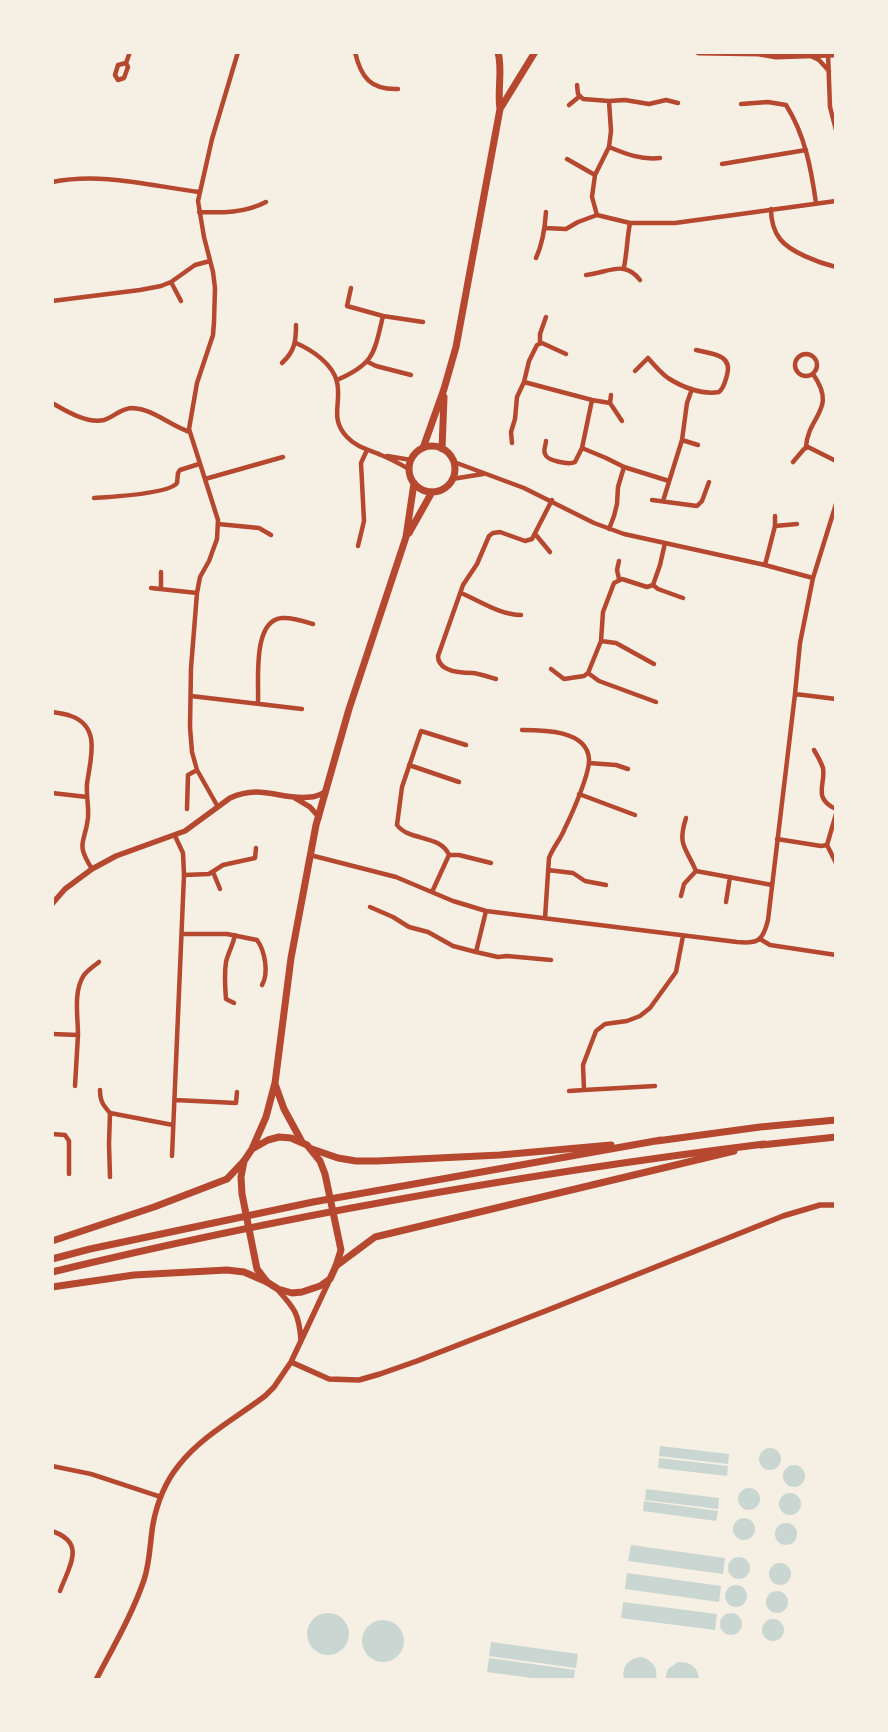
<!DOCTYPE html>
<html>
<head>
<meta charset="utf-8">
<style>
	body { margin:0 }
	#map { position:relative; width:888px; height:1732px; overflow:hidden; background:#f6efe4; font-family:Georgia,serif }
	canvas { display:block }
	.frame { position:absolute; inset:0; border:54px solid #f6efe4; pointer-events:none }
</style>
</head>
<body>
<div id="map">
<canvas width="888" height="1732"></canvas>
<div class="frame"></div>
</div>
<script>
const ctx = document.querySelector('canvas').getContext('2d');
ctx.lineJoin = 'round';
function fillPath(path, color) { ctx.fillStyle = color; ctx.fill(path, 'evenodd'); }
function strokePath(path, color, width, dash) { ctx.strokeStyle = color; ctx.lineWidth = width; ctx.lineCap = dash ? 'butt' : 'round'; ctx.setLineDash(dash || []); ctx.stroke(path); }
fillPath(new Path2D(`
	M660,1446L729,1454L728,1464L659,1456Z
	M759 1459a11 11 0 1 1 22 0a11 11 0 1 1-22 0Z
	M659,1458L728,1466L727,1476L658,1468Z
	M783 1476a11 11 0 1 1 22 0a11 11 0 1 1-22 0Z
	M738 1499a11 11 0 1 1 22 0a11 11 0 1 1-22 0Z
	M646,1489L719,1498L718,1509L645,1500Z
	M779 1504a11 11 0 1 1 22 0a11 11 0 1 1-22 0Z
	M644,1501L718,1511L716,1521L643,1511Z
	M733 1529a11 11 0 1 1 22 0a11 11 0 1 1-22 0Z
	M775 1534a11 11 0 1 1 22 0a11 11 0 1 1-22 0Z
	M631,1545L725,1558L723,1574L628,1561Z
	M728 1568a11 11 0 1 1 22 0a11 11 0 1 1-22 0Z
	M769 1574a11 11 0 1 1 22 0a11 11 0 1 1-22 0Z
	M627,1573L721,1586L719,1602L625,1589Z
	M725 1596a11 11 0 1 1 22 0a11 11 0 1 1-22 0Z
	M766 1602a11 11 0 1 1 22 0a11 11 0 1 1-22 0Z
	M623,1602L717,1614L715,1630L621,1618Z
	M307 1634a21 21 0 1 1 42 0a21 21 0 1 1-42 0Z
	M720 1624a11 11 0 1 1 22 0a11 11 0 1 1-22 0Z
	M762 1630a11 11 0 1 1 22 0a11 11 0 1 1-22 0Z
	M362 1641a21 21 0 1 1 42 0a21 21 0 1 1-42 0Z
	M491,1642L578,1654L576,1668L489,1656Z
	M641,1657C653,1660 658,1668 656,1679H624C621,1667 629,1658 641,1657Z
	M489,1658L575,1670L574,1679H540L487,1672Z
	M678,1662C690,1661 698,1667 699,1679H665L668,1669Z`), '#c9d6d2');
strokePath(new Path2D(`
	M355,52C361,78 371,90 398,89
	M828,54L830,107L836,130
	M811,56L819,60L829,71
	M126,63L118,65L115,75L118,80L124,78L128,67L126,63L130,52
	M577,85L578,94L583,99L609,101L625,100L649,104L666,100L678,103
	M741,104L768,102L786,105C805,135 811,168 816,203
	M569,105L580,96
	M609,147C626,154 641,160 660,158
	M567,159L595,175
	M722,164L806,150
	M52,182C102,172 151,186 199,192
	M771,209C771,220 773,230 780,239C790,252 819,263 836,267
	M199,212C222,213 245,213 266,202
	M597,215L630,223H675L836,201
	M597,215L592,197L595,175L609,147L611,131L609,101
	M545,228L566,229L578,222L597,215
	M536,258C543,243 545,228 546,212
	M624,267C627,253 627,238 630,223
	M586,275C608,273 624,259 640,280
	M171,282L181,301
	M351,288L347,306L383,316L423,322
	M52,301L140,290L161,286L171,282L195,265L210,261
	M296,343C312,350 333,364 337,382C342,403 329,418 347,437C356,447 370,450 381,455C391,459 400,464 409,469
	M540,343V334L546,317
	M795 365a11 11 0 1 1 22 0a11 11 0 1 1-22 0Z
	M368,362L376,366L411,375
	M282,363C295,351 296,341 296,325
	M635,371L648,358C654,365 661,373 668,378C682,387 702,395 719,392C724,388 725,382 727,375C733,354 711,354 696,350
	M337,380C374,364 374,354 383,316
	M524,382L592,400L610,403
	M611,395L610,403L622,421
	M52,403C66,411 87,424 104,420C114,417 121,408 132,408C154,409 170,426 190,432
	M682,440L698,445
	M546,441C546,445 543,450 545,454C547,461 569,465 575,462L582,448L592,400
	M512,443L511,432L515,419L517,397L524,382L529,361L537,345L542,343L566,354
	M806,447C808,415 838,410 813,374
	M582,448L606,458L624,467L669,481
	M387,456L411,460
	M454,462L524,488L594,523L624,534L765,565L813,578
	M793,462L804,449L808,447L836,461
	M205,479L283,457
	M452,479L483,474
	M94,498C110,497 169,494 177,483L178,473L180,470L199,464
	M652,500L697,506L702,501L709,482
	M663,501L682,440L687,403L692,389
	M218,524L259,528L271,535
	M775,526V516
	M609,529L614,516L617,504L618,487L624,467
	M536,535L550,552
	M358,546L364,521L361,463L367,450
	M619,561L617,570L619,579
	M765,565L775,526L797,524
	M653,585L658,589L683,598
	M151,588L197,593
	M161,588V572
	M461,593C480,601 500,615 521,615
	M601,641L616,643L654,664
	M551,669L564,679L584,676L588,673L601,641L603,612L614,583L622,579L647,587L653,585L660,565L665,543
	M588,673L599,681L656,702
	M496,679C489,677 481,674 473,673C461,673 438,672 438,656L463,585L477,564L489,536L493,533L500,532L525,541L532,539L552,500
	M795,694L836,699
	M191,696L302,709
	M258,703C259,682 252,620 282,618C292,617 303,621 313,624
	M52,712C59,713 66,714 71,716C102,727 90,760 87,784C86,795 89,807 88,818C85,844 75,842 92,869
	M522,730C543,730 587,730 589,759C590,773 572,814 565,828C561,839 553,847 549,858L545,918
	M814,750C817,755 821,762 823,768C826,784 812,798 836,809
	M589,763L616,765L628,769
	M409,765L459,782
	M52,793L87,797
	M579,794L635,815
	M218,807L197,770L192,752L190,727L191,668L197,593L200,577L209,561L217,539L218,520L189,429L197,383L213,335L214,322L215,288L213,272L204,237L198,201L212,139L238,52
	M187,809L188,775L197,770
	M836,814L827,845L836,863
	M686,818C677,846 686,847 696,871
	M777,839L821,846L827,845
	M310,855L396,877L453,901L486,911L737,942C758,944 763,941 768,920L795,694L800,643L813,578L836,504
	M449,855H459L491,863
	M548,870L573,873L585,881L606,885
	M213,872L220,889
	M184,875L209,874L223,865L255,858L256,848
	M432,892L449,855C440,834 410,842 397,825L402,787L421,731L466,745
	M681,896L684,884L696,871L772,885
	M726,902L730,877
	M370,907L393,917L409,927L428,932L453,946L476,952L498,957L507,956L551,960
	M182,934H227L257,940C265,951 269,973 262,985
	M760,939L770,945L836,955
	M476,952L486,911
	M234,1003L226,999C225,987 224,975 226,962C228,953 233,945 235,935
	M52,1034L78,1035C78,1017 73,991 84,975C88,970 94,966 99,962
	M75,1086L78,1035
	M100,1090C100,1101 103,1105 110,1113L173,1125
	M584,1090L655,1086
	M569,1091L584,1090L583,1065L596,1031L605,1024L627,1021L640,1016L650,1008L676,972L683,936
	M175,1100L236,1103L237,1092
	M110,1113L109,1144L110,1177
	M52,1134L65,1135L69,1141V1174
	M172,1156L184,875L183,853L175,836
	M52,1466L91,1474L161,1497
	M52,1531C87,1543 69,1566 60,1591`), '#b5482f', 4.5);
strokePath(new Path2D(`
	M295,798L310,807L319,817
	M52,904L65,889L92,869L116,856L185,831L230,798C262,783 281,801 311,797C316,797 321,794 325,792
	M278,1290C295,1309 299,1314 301,1340
	M291,1362L329,1379L359,1380L380,1374L417,1361L553,1308L783,1216L820,1205H836
	M96,1680C113,1647 132,1615 144,1580C150,1562 150,1542 153,1524C157,1503 166,1481 179,1465C202,1436 236,1418 265,1396L274,1387L291,1362L330,1279`), '#b5482f', 5.5);
strokePath(new Path2D(`
	M699,52L759,53L776,56L836,54
	M500,109L535,52
	M409 469a23 23 0 1 1 46 0a23 23 0 1 1-46 0Z
	M423,448L444,389L456,347L500,109C497,90 503,71 498,52
	M442,449L444,397
	M409,533L432,492
	M275,1084L284,1109L302,1142
	M279,1137L291,1138L307,1145L320,1161L325,1174L341,1250L336,1266L330,1279L320,1286L302,1292L292,1293L278,1289L267,1282L257,1269L242,1194L241,1177L244,1161L252,1149L268,1140Z
	M252,1149L266,1117L275,1083L291,958L316,825L349,709L406,537L414,483`), '#b5482f', 7);
strokePath(new Path2D(`
	M657,1141L760,1127L836,1120
	M761,1145L836,1137
	M312,1149L338,1158L356,1161H377L500,1155L611,1145
	M52,1241L154,1207L227,1179L244,1161
	M52,1259L90,1249L313,1202L661,1140
	M336,1266L375,1237L734,1151
	M52,1272C287,1215 525,1174 764,1144
	M52,1287L134,1275L227,1270L244,1272L267,1282`), '#b5482f', 7);
</script>
</body>
</html>
